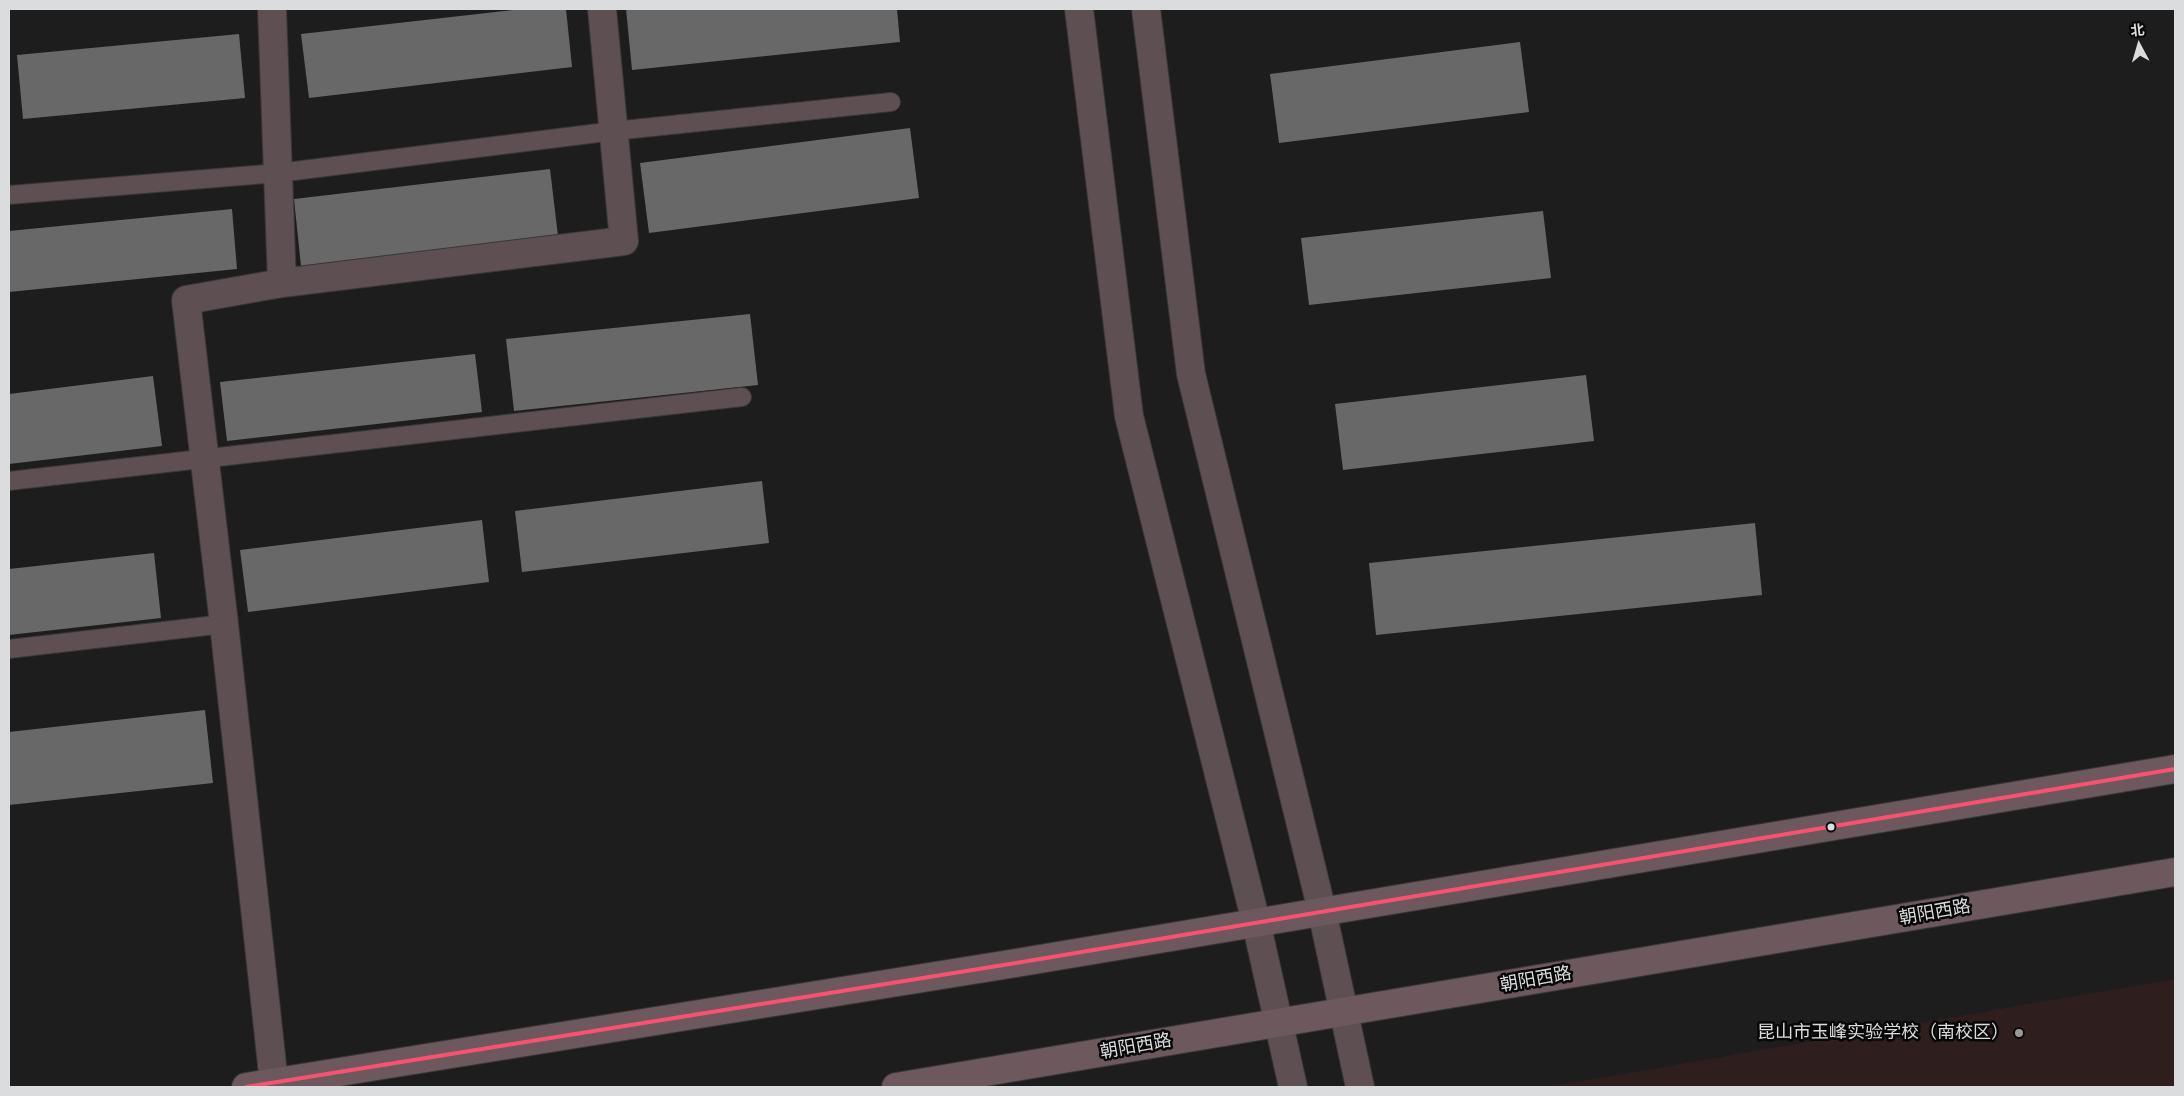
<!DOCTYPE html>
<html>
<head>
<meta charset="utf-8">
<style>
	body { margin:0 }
	#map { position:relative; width:2184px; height:1096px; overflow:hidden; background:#1d1d1e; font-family:"DM Sans","Noto Sans SC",sans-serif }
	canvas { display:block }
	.frame { position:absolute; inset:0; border:10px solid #dbdcde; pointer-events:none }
	.north { position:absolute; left:2114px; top:20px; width:50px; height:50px; -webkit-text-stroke:4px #070708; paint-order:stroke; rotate:354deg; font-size:14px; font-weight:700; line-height:20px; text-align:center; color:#dbdcde }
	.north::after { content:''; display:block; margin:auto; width:18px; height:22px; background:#dbdcde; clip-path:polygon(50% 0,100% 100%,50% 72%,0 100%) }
</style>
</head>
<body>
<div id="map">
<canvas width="2184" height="1096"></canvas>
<div class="frame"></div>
<div class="north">北</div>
</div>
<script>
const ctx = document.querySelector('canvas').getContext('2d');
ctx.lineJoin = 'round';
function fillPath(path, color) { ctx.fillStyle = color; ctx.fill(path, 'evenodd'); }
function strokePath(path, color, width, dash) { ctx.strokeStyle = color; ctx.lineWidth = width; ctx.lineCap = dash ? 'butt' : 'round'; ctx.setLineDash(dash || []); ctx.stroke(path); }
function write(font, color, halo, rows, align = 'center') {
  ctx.font = font + ' "DM Sans","Noto Sans SC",sans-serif'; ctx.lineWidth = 5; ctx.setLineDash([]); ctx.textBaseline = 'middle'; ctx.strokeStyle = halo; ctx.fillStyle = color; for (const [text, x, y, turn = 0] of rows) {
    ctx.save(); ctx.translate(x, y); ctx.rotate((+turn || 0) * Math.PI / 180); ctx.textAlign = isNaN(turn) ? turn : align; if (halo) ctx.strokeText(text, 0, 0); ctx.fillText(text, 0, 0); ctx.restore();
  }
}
fillPath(new Path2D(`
	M2175,979V1087H1551L1552,1086Z`), '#2e1e1e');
fillPath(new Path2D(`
	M522,9H566L572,67L309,98L301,34Z
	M626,9H897L900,42L632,70Z
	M239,34L245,98L23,119L17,55Z
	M1520,42L1529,112L1279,143L1270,74Z
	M910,128L919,198L649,233L640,163Z
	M550,169L558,236L301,266L294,199Z
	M232,209L237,269L9,292V231Z
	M1543,211L1551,278L1309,305L1301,238Z
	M750,314L758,385L514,411L506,339Z
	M475,354L482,412L227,441L220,382Z
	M1586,375L1594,441L1343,470L1335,404Z
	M153,376L162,446L9,464V394Z
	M762,481L769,543L522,572L515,511Z
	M482,520L489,582L248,612L240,550Z
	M1755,523L1762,595L1376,635L1369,563Z
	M154,553L161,618L9,635V569Z
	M205,710L213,783L9,805V732Z`), '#686868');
const service = new Path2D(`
	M9,195L278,173L614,131L891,102
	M9,481L742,397
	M9,649L224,624`);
const minor = new Path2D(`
	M272,9L282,283
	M274,1083L224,624L186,300L282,283L624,241L602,9`);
const tertiary = new Path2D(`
	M1079,9L1129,416L1256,922L1293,1087
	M1146,9L1191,374L1322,911L1360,1087`);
const primary = new Path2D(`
	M246,1087L1016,963L2175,769
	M896,1087L2175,872`);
strokePath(service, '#383839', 20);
strokePath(minor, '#383839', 30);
strokePath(tertiary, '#383839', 30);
strokePath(primary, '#383839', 30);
strokePath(service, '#5d4f52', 18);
strokePath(minor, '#5d4f52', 28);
strokePath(tertiary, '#5d4f52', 28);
strokePath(primary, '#6c585d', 28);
strokePath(new Path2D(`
	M246,1087L1016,963L2175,769`), '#f65372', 4);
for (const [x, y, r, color] of [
	[1831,827,4.5,"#dbdcde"],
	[2019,1033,5,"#98999b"]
]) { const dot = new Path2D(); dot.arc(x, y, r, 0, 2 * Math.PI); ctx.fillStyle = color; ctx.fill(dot); strokePath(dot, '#070708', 2); }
write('18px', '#dbdcde', '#070708', [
	["朝阳西路",1935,913,-10],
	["朝阳西路",1536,980,-10],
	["朝阳西路",1136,1047,-10]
]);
write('18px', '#dbdcde', '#070708', [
	["昆山市玉峰实验学校（南校区）",2009,1033]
], 'right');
</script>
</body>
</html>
